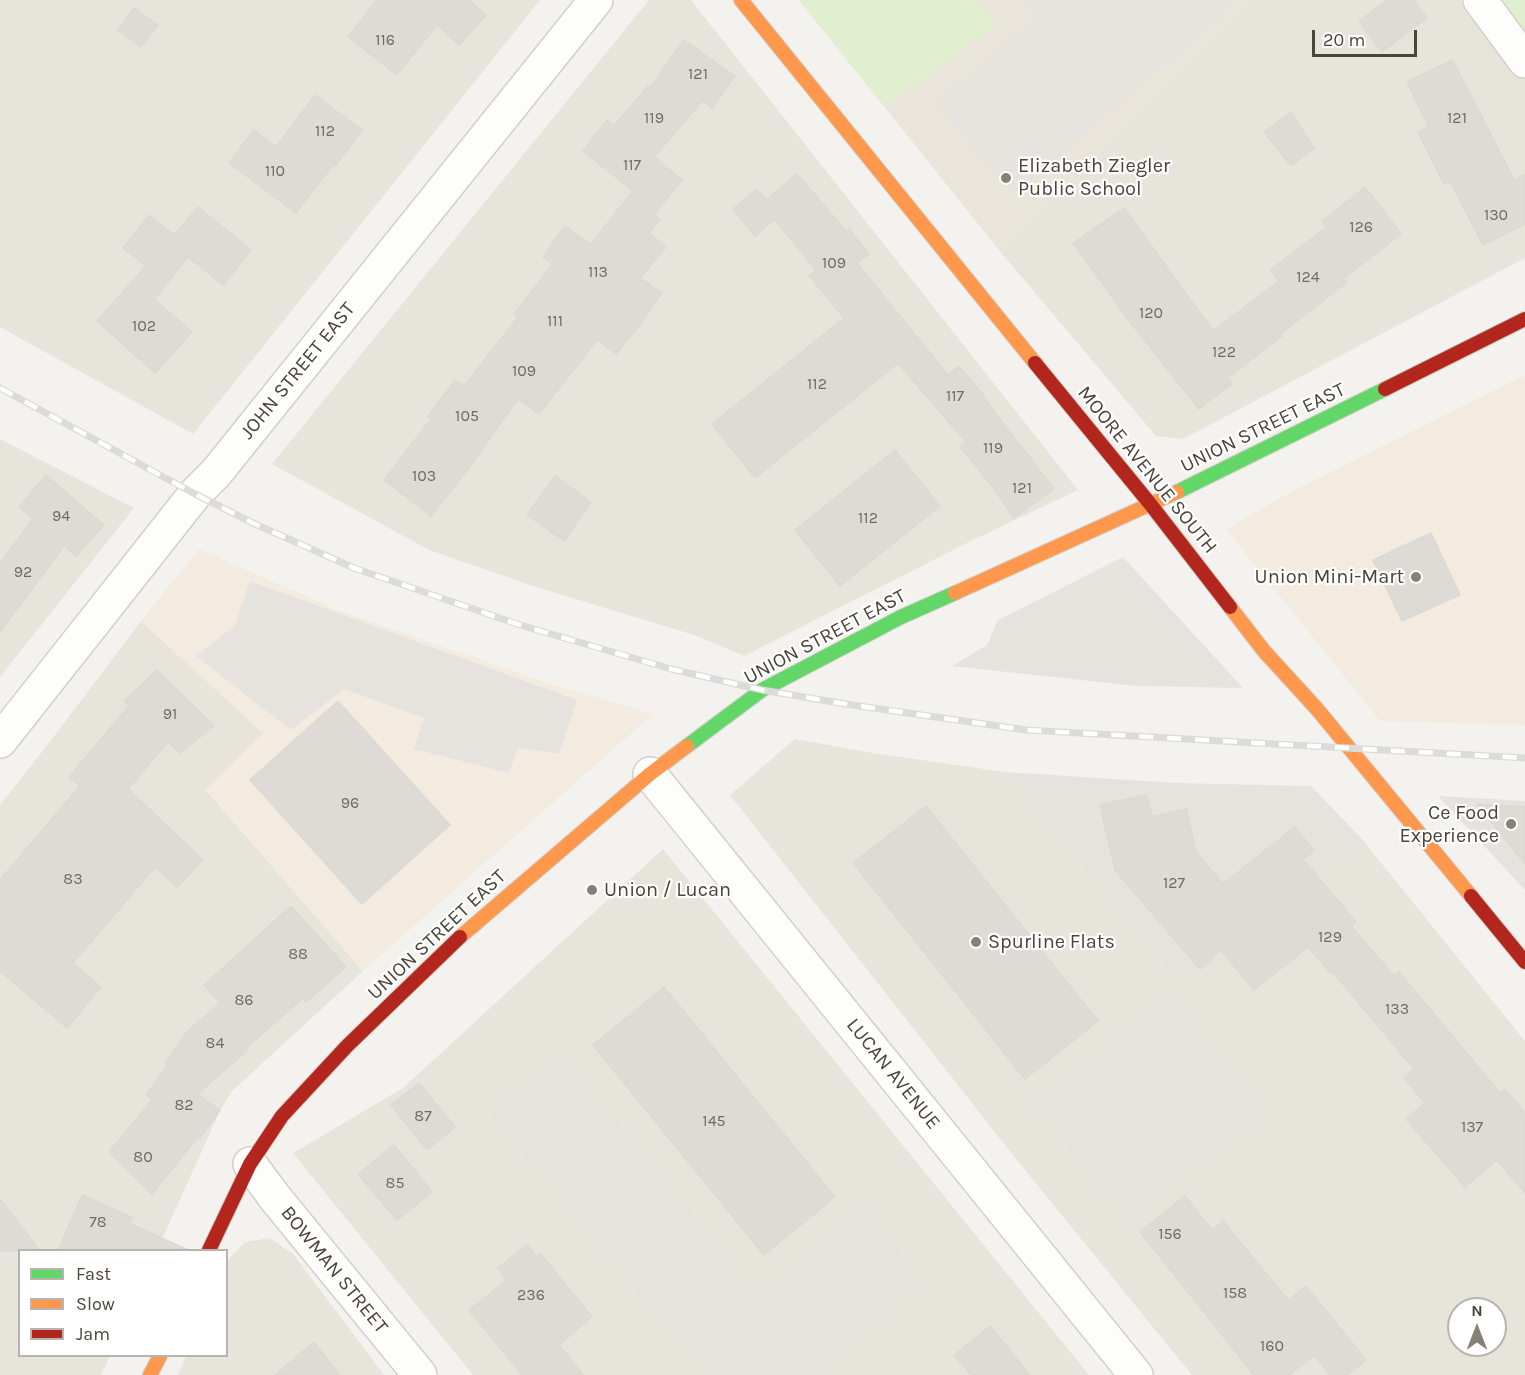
<!DOCTYPE html>
<html>
<head>
<meta charset="utf-8">
<style>
	body { margin:0 }
	#map { position:relative; width:1525px; height:1375px; overflow:hidden; background:#f4f2ee; font-family:Karla,sans-serif }
	canvas { display:block }
	.legend { position:absolute; left:18px; top:1249px; width:210px; height:108px; box-sizing:border-box; background:#fff; border:2px solid #b7b4b0; margin:0; padding:8px 10px; list-style:none; font-size:18px; color:#4b4439 }
	.legend li { display:flex; align-items:center; gap:12px; height:30px }
	.legend b { width:30px; border:2px solid #b7b4b0 }
	.north { position:absolute; left:1447px; top:1297px; width:60px; height:60px; box-sizing:border-box; background:#fff; border:2px solid #b7b4b0; border-radius:50%; rotate:0deg; font-size:16px; font-weight:700; line-height:24px; text-align:center; color:#4b4439 }
	.north::after { content:''; display:block; margin:auto; width:21px; height:27px; background:#868178; clip-path:polygon(50% 0,100% 100%,50% 72%,0 100%) }
	.scale { position:absolute; left:1312px; top:30px; width:105px; height:27px; box-sizing:border-box; border:3px solid #4b4439; border-top:0; padding-left:8px; font-size:18px; line-height:21px; white-space:nowrap; color:#4b4439; -webkit-text-stroke:4px #fff; paint-order:stroke }
</style>
</head>
<body>
<div id="map">
<canvas width="1525" height="1375"></canvas>
<ul class="legend">
<li><b style="height:8px;background:#63d668"></b>Fast</li>
<li><b style="height:8px;background:#ff974d"></b>Slow</li>
<li><b style="height:8px;background:#b3261e"></b>Jam</li>
</ul>
<div class="north">N</div>
<div class="scale">20 m</div>
</div>
<script>
const ctx = document.querySelector('canvas').getContext('2d');
ctx.lineJoin = 'round';
function fillPath(path, color) { ctx.fillStyle = color; ctx.fill(path, 'evenodd'); }
function strokePath(path, color, width, dash) { ctx.strokeStyle = color; ctx.lineWidth = width; ctx.lineCap = dash ? 'butt' : 'round'; ctx.setLineDash(dash || []); ctx.stroke(path); }
function write(font, color, halo, rows, align = 'center') {
  ctx.font = font + ' Karla,sans-serif'; ctx.lineWidth = 4.5; ctx.setLineDash([]); ctx.textBaseline = 'middle'; ctx.strokeStyle = halo; ctx.fillStyle = color; for (const [text, x, y, turn = 0] of rows) {
    ctx.save(); ctx.translate(x, y); ctx.rotate((+turn || 0) * Math.PI / 180); ctx.textAlign = isNaN(turn) ? turn : align; if (halo) ctx.strokeText(text, 0, 0); ctx.fillText(text, 0, 0); ctx.restore();
  }
}
fillPath(new Path2D(`
	M0,0H540L193,434L0,327Z
	M649,0H691L1078,490L969,542L744,656L694,635L536,587L429,550L272,464Z
	M1249,0H1525V258L1183,439L1156,436L998,249L1232,20Z
	M0,439L134,508L0,677Z
	M141,621L263,733L206,790L363,971L231,1092L220,1111L157,1250H20V1356H110L101,1375H0V805L52,739Z
	M795,739L873,753L1005,772L1184,984L1361,838L1525,1041V1375H1192L1012,1154L730,795ZM1459,1309H1495V1345H1459Z
	M663,849L1089,1375H473L293,1153L403,1088Z
	M270,1238L293,1254L384,1375H178L186,1356H226L227,1261L245,1242Z`), '#e7e4dc');
fillPath(new Path2D(`
	M1525,375V725L1380,721L1226,529L1291,492Z
	M199,549L335,609L548,683L653,714L363,971L206,789L263,733L141,621Z`), '#f3ebdf');
fillPath(new Path2D(`
	M1123,557L1243,688L1137,686L952,666L987,645L998,620Z
	M1005,772L1176,783L1311,786L1361,838L1184,985Z
	M1438,796L1525,801V890Z`), '#e6e2de');
fillPath(new Path2D(`
	M799,0H1249L1232,20L998,249Z`), '#eae5da');
fillPath(new Path2D(`
	M799,0H976L996,25L885,107Z
	M1502,0H1525V30Z`), '#e1eecf');
fillPath(new Path2D(`
	M1021,0H1236L1219,20L1013,194L935,103L1036,17Z
	M250,581L577,700L559,754L518,748L509,773L414,749L424,718L344,689L291,730L196,656L235,625Z
	M1173,994L1264,1111L1126,1219L1035,1103Z
	M563,1058L756,1293L861,1208L922,1282L809,1375H707L493,1115Z`), '#e6e3df');
const building = new Path2D(`
	M377,0H469L486,15L459,45L437,25L397,75L348,37Z
	M1387,0H1413L1427,18L1382,52L1359,21Z
	M134,8L158,25L141,47L118,30Z
	M684,40L735,76L712,108L702,101L654,157L682,180L654,214L660,219L649,233L666,247L640,278L662,293L638,327L616,354L597,340L539,414L518,399L465,473L431,516L384,480L432,418L428,416L455,380L464,386L518,317L514,314L553,264L543,257L565,226L591,244L633,191L583,151L607,120L614,126L648,86L650,88Z
	M1452,60L1475,103L1514,180L1525,174V224L1483,245L1450,181L1444,184L1418,132L1429,127L1407,82Z
	M315,95L362,130L335,166L333,165L296,213L229,163L254,130L276,147Z
	M1291,112L1314,148L1291,166L1264,132Z
	M797,174L846,231L849,229L869,254L857,263L948,375L959,366L985,397L984,398L1054,489L1014,518L992,486L960,447L966,442L898,363L755,478L712,424L844,318L809,275L816,270L774,219L755,236L733,209L757,189L766,200Z
	M1365,187L1401,234L1343,279L1346,283L1280,334L1282,336L1228,378L1232,384L1199,409L1131,323L1073,243L1124,208L1213,331L1279,281L1270,270L1327,227L1322,221Z
	M198,207L251,250L223,285L188,257L154,299L192,332L155,373L97,321L146,266L123,248L149,215L174,235Z
	M895,450L940,506L840,586L795,530Z
	M46,475L104,525L76,556L64,546L0,632V563L33,519L19,507Z
	M555,476L591,502L564,541L527,515Z
	M1431,533L1460,595L1402,621L1373,560Z
	M157,670L214,726L180,753L168,742L128,789L203,860L177,887L155,867L73,963L101,987L67,1028L0,971V880L80,786L69,777L129,706L124,701Z
	M338,701L450,825L362,904L250,780Z
	M1146,795L1152,817L1186,809L1196,852L1223,884L1295,827L1314,851L1303,859L1356,922L1351,926L1394,976L1399,972L1500,1093L1505,1089L1525,1113V1193L1497,1160L1465,1187L1406,1119L1425,1103L1404,1078L1414,1069L1332,971L1330,972L1308,947L1254,990L1221,950L1200,969L1115,870L1100,805Z
	M1477,804L1525,807V864Z
	M926,806L1098,1021L1025,1079L853,863Z
	M291,906L346,967L306,1002L303,998L246,1048L248,1050L197,1094L220,1110L199,1139L197,1138L152,1194L109,1152L153,1099L146,1095L168,1065L165,1063L188,1031L220,1003L204,985Z
	M664,987L835,1197L764,1255L593,1045Z
	M419,1083L455,1127L427,1150L391,1105Z
	M394,1145L432,1192L397,1220L358,1174Z
	M82,1195L133,1218L129,1223L190,1251H58Z
	M1185,1196L1212,1230L1223,1221L1288,1300L1306,1286L1366,1360L1347,1375H1330L1314,1355L1289,1375H1254L1140,1232Z
	M0,1199L40,1251H0Z
	M527,1245L536,1256L540,1253L592,1317L559,1345L583,1375H522L469,1310L507,1280L498,1268Z
	M990,1326L1012,1353L1030,1375H971L954,1355Z
	M314,1342L340,1375H275Z`);
fillPath(building, '#dedbd6');
strokePath(building, '#dcd9d4', 1.5);
const street = new Path2D(`
	M1480,0L1525,61
	M0,741L195,494L216,473L596,0
	M650,774L1136,1375
	M250,1164L276,1199L420,1375`);
const fast = new Path2D(`
	M1177,492L1385,389
	M687,746L762,690L901,617L955,593`);
const slow = new Path2D(`
	M741,0L1035,363
	M955,593L1177,492
	M1230,607L1264,651L1317,709L1471,896
	M460,937L650,774L687,746
	M150,1375L160,1356`);
const jam = new Path2D(`
	M1035,363L1151,505L1230,607
	M1385,389L1525,319
	M1471,896L1525,962
	M209,1250L250,1164L282,1116L347,1046L460,937`);
strokePath(street, '#d2d0cb', 36);
strokePath(fast, '#d3cfc5', 16);
strokePath(slow, '#d3cfc5', 16);
strokePath(jam, '#d3cfc5', 16);
strokePath(street, '#fdfdfc', 33);
strokePath(fast, '#63d668', 14);
strokePath(slow, '#ff974d', 14);
strokePath(jam, '#b3261e', 14);
const rail = new Path2D(`
	M0,388L195,494L255,524L354,568L520,625L671,669L762,690L852,705L1026,730L1525,758`);
strokePath(rail, '#dbdbda', 7);
strokePath(rail, '#fff', 4.5, [14]);
for (const [x, y, r, color] of [
	[1006,178,6,"#868178"],
	[1416,577,6,"#868178"],
	[1511,824,6,"#868178"],
	[592,890,6,"#868178"],
	[976,942,6,"#868178"]
]) { const dot = new Path2D(); dot.arc(x, y, r, 0, 2 * Math.PI); ctx.fillStyle = color; ctx.fill(dot); strokePath(dot, '#fff', 2); }
write('16px', '#706a61', null, [
	["116",385,40],
	["121",698,74],
	["119",654,118],
	["121",1457,118],
	["112",325,131],
	["117",632,165],
	["110",275,171],
	["130",1496,215],
	["126",1361,227],
	["109",834,263],
	["113",598,272],
	["124",1308,277],
	["120",1151,313],
	["111",555,321],
	["102",144,326],
	["122",1224,352],
	["109",524,371],
	["112",817,384],
	["117",955,396],
	["105",467,416],
	["119",993,448],
	["103",424,476],
	["121",1022,488],
	["94",61,516],
	["112",868,518],
	["92",23,572],
	["91",170,714],
	["96",350,803],
	["83",73,879],
	["127",1174,883],
	["129",1330,937],
	["88",298,954],
	["86",244,1000],
	["133",1397,1009],
	["84",215,1043],
	["82",184,1105],
	["87",423,1116],
	["145",714,1121],
	["137",1472,1127],
	["80",143,1157],
	["85",395,1183],
	["78",98,1222],
	["156",1170,1234],
	["158",1235,1293],
	["236",531,1295],
	["160",1272,1346]
]);
write('20px', '#4b4439', '#fff', [
	["Elizabeth Ziegler",1018,166],
	["Public School",1018,189],
	["Union Mini-Mart",1404,577,"right"],
	["Ce Food",1499,813,"right"],
	["Experience",1499,836,"right"],
	["Union / Lucan",604,890],
	["Spurline Flats",988,942]
], 'left');
write('20px', '#4b4439', '#fff', [
	["JOHN STREET EAST",298,371,-51],
	["UNION STREET EAST",1263,428,-26],
	["MOORE AVENUE SOUTH",1147,470,51],
	["UNION STREET EAST",825,637,-28],
	["UNION STREET EAST",437,935,-43],
	["LUCAN AVENUE",893,1074,51],
	["BOWMAN STREET",334,1270,51]
]);
</script>
</body>
</html>
